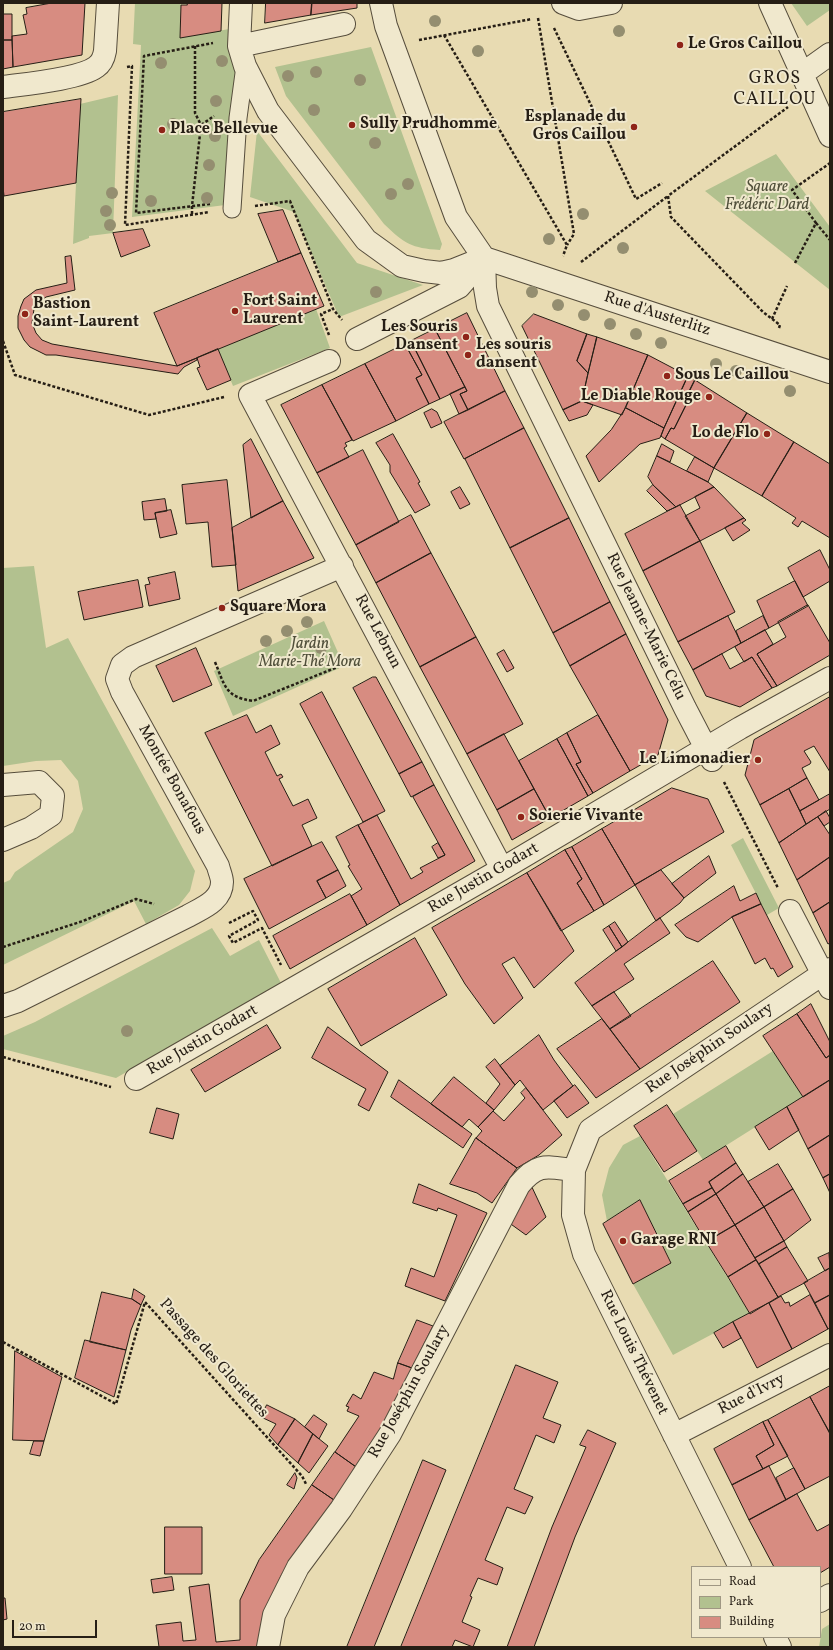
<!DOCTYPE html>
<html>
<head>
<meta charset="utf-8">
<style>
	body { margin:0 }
	#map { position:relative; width:833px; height:1650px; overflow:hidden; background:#e8dbb2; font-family:Vollkorn,serif }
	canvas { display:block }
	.frame { position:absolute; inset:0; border:4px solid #261e15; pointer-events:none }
	.legend { position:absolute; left:691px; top:1566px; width:130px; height:72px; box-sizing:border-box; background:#f0e8cd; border:1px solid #9f9783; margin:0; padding:5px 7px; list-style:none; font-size:12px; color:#261e15 }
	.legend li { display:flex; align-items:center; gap:8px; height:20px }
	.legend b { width:20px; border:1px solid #9f9783 }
	.scale { position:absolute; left:12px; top:1620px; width:85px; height:18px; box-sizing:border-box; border:2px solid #261e15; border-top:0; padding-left:5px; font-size:12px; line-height:14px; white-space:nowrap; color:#261e15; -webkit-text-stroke:3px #f0e8cd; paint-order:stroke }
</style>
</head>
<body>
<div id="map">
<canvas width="833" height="1650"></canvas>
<div class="frame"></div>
<ul class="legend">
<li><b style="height:5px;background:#f0e8cd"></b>Road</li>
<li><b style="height:11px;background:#b2c18f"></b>Park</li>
<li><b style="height:11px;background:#d78c81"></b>Building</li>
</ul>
<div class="scale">20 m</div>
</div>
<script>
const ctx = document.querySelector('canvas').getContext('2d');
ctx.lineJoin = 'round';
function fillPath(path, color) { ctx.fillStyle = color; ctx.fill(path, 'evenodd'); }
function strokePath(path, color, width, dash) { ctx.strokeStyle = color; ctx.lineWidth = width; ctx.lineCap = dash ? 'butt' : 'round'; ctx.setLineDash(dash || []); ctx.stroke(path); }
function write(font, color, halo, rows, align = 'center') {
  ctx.font = font + ' Vollkorn,serif'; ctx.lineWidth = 4; ctx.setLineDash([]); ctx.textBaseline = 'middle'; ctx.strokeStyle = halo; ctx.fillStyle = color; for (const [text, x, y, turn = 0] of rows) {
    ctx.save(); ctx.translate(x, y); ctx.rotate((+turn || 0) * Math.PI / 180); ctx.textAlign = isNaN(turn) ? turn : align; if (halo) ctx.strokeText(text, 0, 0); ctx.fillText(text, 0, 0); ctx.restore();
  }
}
fillPath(new Path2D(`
	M135,3H181L180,38L240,27L233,204L132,217L141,45L133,44Z
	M791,3H830V10L807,26Z
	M371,47L442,244L440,250C411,248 405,244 384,224L286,96L275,67Z
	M118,95L113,233L89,236V238L73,244L80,104Z
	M257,131L357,263L423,285L339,317L294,212L250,197Z
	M776,154L830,227V290L705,191Z
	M316,309L330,348L233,386L218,349Z
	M34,566L46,648L68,638L195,871L190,891L179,905L146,924L134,901L3,965V883L10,880L15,872L73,832L83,809L78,781L61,760L36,761L3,766V568Z
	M324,621L344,666L233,716L214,671Z
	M743,838L779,908L767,915L731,845Z
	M212,928L230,956L259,940L281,983L116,1078L3,1049V1036L35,1022Z
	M773,1051L803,1097L703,1160L673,1114Z
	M640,1136L750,1314L673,1355L633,1284L671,1262L640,1200L607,1221L602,1195L609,1168L623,1145Z
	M830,1624V1647H819L822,1629Z`), '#b2c18f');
const building = new Path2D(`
	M52,3H85L82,55L13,67L12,36L27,34L23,15L27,14L26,8Z
	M187,3H222L221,31L180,38L181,5H187Z
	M266,3H312L311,15L265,23Z
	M312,3H357V8L311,15Z
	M3,14H12V40H3Z
	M3,40H12L13,67L3,69Z
	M81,99L76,183L4,196L3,187V112Z
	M283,210L301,253L278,262L258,214Z
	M143,229L150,246L121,257L113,233Z
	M301,253L324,306L177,366L154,313Z
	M71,256L75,290L46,297L38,303L34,309L32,323L36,333L42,340L52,344L177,366L197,358V360L184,367L178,374L56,355H46L30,347L24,340L18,328V316L21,306L24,299L36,290L67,283L65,257Z
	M467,313L505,391L468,410L460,394L467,391L435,329Z
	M534,314L587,334L577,361L588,373L582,401L563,410L522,326Z
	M435,329L465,387L440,399L411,341Z
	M587,334L597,337L588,373L577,361Z
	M597,337L648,355L622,415L582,401Z
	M411,341L440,399L429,404L416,378L422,375L405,344Z
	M405,344L422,375L416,378L429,404L396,421L365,364Z
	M218,349L231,380L207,390L197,368L200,367L197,358Z
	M648,355L688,376L664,428L626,408Z
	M365,364L396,421L353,441L322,385Z
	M688,376L695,380L684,402L687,403L674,429L671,428L665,439L661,436L664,428Z
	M695,380L747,413L714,468L665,439L671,428L674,429L687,403L684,402Z
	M322,385L352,440L345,443L347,446L344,448L349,457L317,473L281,405Z
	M465,387L467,391L460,394L468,410L459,414L450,394Z
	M505,391L524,428L464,459L444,422Z
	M582,401L593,405L587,415L569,421L563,410Z
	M626,408L664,428L660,438L640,444L599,482L586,456L611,430Z
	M432,409L437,412L442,423L431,428L424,413Z
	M747,413L794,442L762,496L714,468Z
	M524,428L569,518L510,548L465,459Z
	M393,434L420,482L418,483L430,505L415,513L390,472V465L376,443Z
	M251,439L283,501L251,518L243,445Z
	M794,442L830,464V538L802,521L798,527L792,523L796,518L762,496Z
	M662,444L674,451L670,462L657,456Z
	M363,450L399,522L356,545L317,473Z
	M657,456L708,482L714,487L676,507L653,485L648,477Z
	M695,457L714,468L708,482L687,471Z
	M227,480L236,565L212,567L208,522L186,524L182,485Z
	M653,485L676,507L667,511L647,491Z
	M460,487L470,504L460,509L451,492Z
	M714,487L744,518L700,541L685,516L700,508L695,497Z
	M165,499L167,511L155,513L156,519L144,520L142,502Z
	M283,501L314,558L238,591L232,528Z
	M680,505L700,541L643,571L625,534Z
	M171,510L177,534L160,538L155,513Z
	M411,515L431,553L376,583L356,545Z
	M569,518L610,602L553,633L510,548Z
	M744,518L746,520L742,523L750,530L733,541L725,528Z
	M700,541L735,612L678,642L643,571Z
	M820,550L830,570V581L803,597L788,568Z
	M431,553L476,637L420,667L376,583Z
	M175,572L180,599L149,606L145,585L150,584L148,578Z
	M138,580L143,607L84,620L78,592Z
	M795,581L808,606L769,628L757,601Z
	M610,602L626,634L570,666L553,633Z
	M808,605L830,643V655L777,686L757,654L786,637L778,622Z
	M728,616L741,643L693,670L678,642Z
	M763,616L769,628L741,643L736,631Z
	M765,630L773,644L757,654L777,686L772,688L752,657L744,662L735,647Z
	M626,634L668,720L658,755L630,771L570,666Z
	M476,637L523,724L467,754L420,667Z
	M196,648L212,685L173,702L156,666Z
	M504,650L514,668L507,672L497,654Z
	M722,654L730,669L752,657L772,688L740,707L706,696L693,670Z
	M373,677H376L422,762L399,774L353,688Z
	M322,692L385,811L363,822L300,704Z
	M830,697V772L814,746L804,751L811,762L810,764L802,768L807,778L760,805L745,775L754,740Z
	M247,715L256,733L271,725L280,744L265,752L277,776L281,774L283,777L279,779L293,806L308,799L317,818L302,825L312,846L272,866L205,733Z
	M598,715L630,771L593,793L576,764L581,762L567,733Z
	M567,733L581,762L576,764L593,793L588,796L557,739Z
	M504,734L534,789L497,810L467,754Z
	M557,739L588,796L550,818L519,761Z
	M422,762L434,785L411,797L399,774Z
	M807,778L819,800L800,811L789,789Z
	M434,785L475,861L400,905L358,825L377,815L411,879L423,872L420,868L445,855L413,797Z
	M672,788L708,799L724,832L635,885L602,829Z
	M534,789L550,818L512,840L497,810Z
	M789,789L806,824L779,843L760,805Z
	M830,794V809L806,824L800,811Z
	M826,811L830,818V822L824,826L818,817Z
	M818,817L830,835V857L797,880L779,843Z
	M358,825L400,905L367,925L351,896L362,889L348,866L350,865L336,837Z
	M602,829L635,885L604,905L572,847Z
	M322,842L338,870L317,881L326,898L269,929L244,879Z
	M438,843L445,855L438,858L432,847Z
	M572,847L604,905L594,911L577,883L582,879L565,850Z
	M565,850L582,879L577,883L594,911L561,931L527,873Z
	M709,856L716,873L684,898L672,884Z
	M830,857V902L813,913L797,880Z
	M338,870L346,886L326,898L317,881Z
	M661,870L684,898L680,903L656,921L635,885Z
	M527,873L574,951L534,988L514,957L502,964L523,998L494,1024L465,984L432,928Z
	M734,886L740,901L756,893L761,904L732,917L698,942L686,937L675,925Z
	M350,894L367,925L290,969L273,936Z
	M830,902V943L828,944L813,913Z
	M761,904L793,967L778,977L773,968L771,969L765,958L755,964L732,917Z
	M660,918L670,933L624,964L634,979L592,1006L575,983Z
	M615,922L628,942L622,947L609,926Z
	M609,926L622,947L616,951L603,930Z
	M415,938L447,995L361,1046L328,989Z
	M713,961L740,1002L640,1069L610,1029Z
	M614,992L631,1016L610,1029L592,1006Z
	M811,1004L830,1042V1055L826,1058L797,1014Z
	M797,1014L826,1058L830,1055V1080L803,1097L763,1036Z
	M602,1019L640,1069L596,1098L557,1049Z
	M267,1025L281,1048L205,1092L191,1070Z
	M328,1027L388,1072L369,1111L358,1105L366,1089L312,1058Z
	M539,1035L554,1060L573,1086L543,1110L520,1080L515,1085L500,1066Z
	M495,1059L515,1085L494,1110L486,1103L500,1084L486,1067Z
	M454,1077L494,1110L478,1127L469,1119L462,1127L431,1104Z
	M399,1080L472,1134L463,1148L391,1097Z
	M830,1080V1135L808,1149L787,1107Z
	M575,1085L589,1103L567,1118L554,1101Z
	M526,1088L562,1135L539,1155L517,1168L476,1138L482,1131L478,1127L493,1111L504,1121L525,1098L521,1093Z
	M667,1105L697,1151L664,1172L634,1126Z
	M787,1107L799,1130L769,1150L755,1127Z
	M157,1108L179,1114L173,1139L150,1133Z
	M830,1135V1174L823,1178L808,1149Z
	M476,1138L517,1168L492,1203L477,1193L450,1184Z
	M726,1146L736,1163L709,1182L712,1188L683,1204L669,1181Z
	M736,1163L743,1174L716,1194L709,1182Z
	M778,1164L793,1189L764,1207L748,1182Z
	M743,1174L764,1207L735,1225L716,1194Z
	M830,1174V1193L823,1178Z
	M530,1183L546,1217L526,1235L508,1222Z
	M419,1184L487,1213L445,1301L405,1286L411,1268L434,1277L457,1215L438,1208L437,1211L413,1203Z
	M712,1188L716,1194L688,1212L683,1204Z
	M793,1189L811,1220L784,1241L764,1207Z
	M716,1194L735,1225L706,1242L688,1212Z
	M640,1200L671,1263L633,1284L603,1224Z
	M764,1207L784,1241L755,1258L735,1225Z
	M735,1225L756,1260L728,1277L706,1242Z
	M784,1241L787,1247L759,1264L755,1258Z
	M787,1247L808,1281L778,1297L759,1264Z
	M829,1253L830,1268L825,1271L818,1258Z
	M756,1260L778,1297L750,1314L728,1277Z
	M830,1268V1295L815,1303L804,1283Z
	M134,1289L145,1296L141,1305L132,1299Z
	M102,1292L132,1299L141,1305L131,1330L126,1350L90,1342Z
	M810,1295L828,1329L792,1349L769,1303L781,1296L785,1303L789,1302L790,1306Z
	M830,1295V1328L828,1329L815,1303Z
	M769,1303L792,1349L757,1368L733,1322Z
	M417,1320L433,1326L412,1368L398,1363Z
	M733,1322L741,1338L723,1348L714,1333Z
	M85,1340L126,1350L114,1397L75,1378Z
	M15,1351L62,1377L44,1441L13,1440Z
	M398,1363L412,1368L369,1454L359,1469L335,1452L359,1416L347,1411L349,1407L346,1406L353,1394L361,1399L374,1372L393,1379Z
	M516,1365L558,1382L543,1418L561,1425L554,1443L536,1435L514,1489L533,1497L525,1514L507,1507L485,1560L503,1568L497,1585L478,1578L470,1596L472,1597L462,1622L480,1630L473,1647L455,1640L452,1647H401Z
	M830,1386V1433L810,1397Z
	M810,1397L830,1434V1476L805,1489L768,1420Z
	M267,1405L295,1419L278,1445L269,1435L276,1424L261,1417Z
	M314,1415L327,1424L319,1439L305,1427Z
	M295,1419L313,1434L298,1463L278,1445Z
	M768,1420L788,1456L763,1469L756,1456L774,1445L763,1422Z
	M763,1422L774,1445L756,1456L763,1469L732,1485L714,1449Z
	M588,1430L616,1443L575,1537L534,1647H507L552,1527L586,1447L580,1445Z
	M313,1434L328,1446L309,1473L298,1463Z
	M34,1441H44L40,1456L30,1454Z
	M335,1452L359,1469L334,1500L312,1485Z
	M423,1460L446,1470L374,1647H347Z
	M769,1466L786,1500L749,1520L732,1485Z
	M794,1468L805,1489L786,1500L776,1478Z
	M295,1473L297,1478L294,1489L287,1485Z
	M312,1485L334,1500L282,1574L265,1609L257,1647H159L156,1625L181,1622L183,1641L196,1640L189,1587L209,1584L216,1642L240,1640V1600L259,1560Z
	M797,1494L817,1531L830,1524V1567L820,1573V1567H774L749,1520Z
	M165,1527H202V1574H165Z
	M172,1577L174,1590L153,1593L151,1580Z
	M3,1598H5L7,1619L3,1620Z`);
fillPath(building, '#d78c81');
strokePath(building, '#261e15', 1);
const service = new Path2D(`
	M232,209L238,118L245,66`);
const pedestrian = new Path2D(`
	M770,3L830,136
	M802,74L830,54`);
const minor = new Path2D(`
	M241,3L239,46L245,66L268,111L366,240L402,266L424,271L441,273L454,270L484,258
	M381,3L386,26L456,217L484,258
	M563,3L579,9L611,3
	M239,46L344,24
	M3,87C25,84 80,79 96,67C102,63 104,57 105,51L108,3
	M484,258L485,288L488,306L685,708L712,760
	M484,258L830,372
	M357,339L459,287L481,262
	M329,361L250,395L502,869
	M3,785L39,782L53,796L51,815L31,828L3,840
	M790,911L830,988
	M3,1006L18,1001L188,916C202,908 222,901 222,882C222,877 219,871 218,866L122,692L117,679L122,665L133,657L342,566
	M136,1079L502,869L740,728L830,678
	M674,1435L830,1355
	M740,1567L584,1254L573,1215L574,1170L590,1130L830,969
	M820,1601L830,1595
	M775,1637L780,1647
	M268,1647L274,1615L298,1567L341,1509L390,1434L519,1185C538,1162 547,1167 574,1170`);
strokePath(service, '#564d3c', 19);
strokePath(pedestrian, '#564d3c', 24);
strokePath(minor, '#564d3c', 24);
strokePath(new Path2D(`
	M538,18L574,234L567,245
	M554,28L636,199L662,183
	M444,35L567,245L563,256
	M419,40L532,19
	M195,46V113L201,125
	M127,67L132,66L125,225L209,212
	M210,204L136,213L144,56L213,43
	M255,206L290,201L333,309L342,320
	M192,214V206L201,125L214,116
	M816,223L830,240
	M581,262L668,196
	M795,263L816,223L792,190L830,163
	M772,319L787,286
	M779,328L780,325L763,312L671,217L668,196L788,107
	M329,335L321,314L333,309
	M3,341L15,375L149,415L224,397
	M215,662C225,686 225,697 253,701L345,664
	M724,782L778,888
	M229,923L253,911L258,920L229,936L233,943L262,928L281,965
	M3,947L83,921L136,899L154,904
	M3,1057L111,1087
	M3,1342L116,1404L145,1302L302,1476L306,1484`), '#261e15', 2.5, [3, 2]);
strokePath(service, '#f0e8cd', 17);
strokePath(pedestrian, '#f0e8cd', 22);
strokePath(minor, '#f0e8cd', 22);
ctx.fillStyle = '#948e70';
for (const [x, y] of [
	[435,21],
	[619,31],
	[478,51],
	[222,61],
	[161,63],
	[316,72],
	[288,76],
	[360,80],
	[216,101],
	[314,110],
	[173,124],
	[215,136],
	[375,143],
	[209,165],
	[408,184],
	[112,193],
	[391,194],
	[207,198],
	[151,201],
	[106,211],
	[583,214],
	[110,225],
	[549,239],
	[623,248],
	[376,292],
	[532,292],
	[558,305],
	[584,315],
	[610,324],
	[636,334],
	[661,343],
	[716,364],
	[736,371],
	[790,391],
	[307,622],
	[287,631],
	[266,641],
	[321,648],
	[127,1031]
]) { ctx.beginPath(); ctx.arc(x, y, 6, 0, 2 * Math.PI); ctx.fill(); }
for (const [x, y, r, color] of [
	[680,45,4,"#8f2418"],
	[352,125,4,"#8f2418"],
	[634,127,4,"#8f2418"],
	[162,130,4,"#8f2418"],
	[235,311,4,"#8f2418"],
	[25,314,4,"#8f2418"],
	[466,337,4,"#8f2418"],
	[468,355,4,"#8f2418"],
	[667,376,4,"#8f2418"],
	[709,397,4,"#8f2418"],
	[767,434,4,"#8f2418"],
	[222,608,4,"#8f2418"],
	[758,760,4,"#8f2418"],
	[521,817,4,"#8f2418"],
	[623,1241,4,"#8f2418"]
]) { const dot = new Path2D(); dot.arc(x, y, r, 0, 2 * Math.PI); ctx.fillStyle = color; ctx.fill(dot); strokePath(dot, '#f0e8cd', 1.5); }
write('bold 16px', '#261e15', '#f0e8cd', [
	["Le Gros Caillou",688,45],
	["Esplanade du",626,118,"right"],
	["Gros Caillou",626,136,"right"],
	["Sully Prudhomme",360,125],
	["Place Bellevue",170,130],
	["Fort Saint",243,302],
	["Laurent",243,320],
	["Bastion",33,305],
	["Saint-Laurent",33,323],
	["Les Souris",458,328,"right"],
	["Dansent",458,346,"right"],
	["Les souris",476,346],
	["dansent",476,364],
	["Sous Le Caillou",675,376],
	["Le Diable Rouge",701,397,"right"],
	["Lo de Flo",759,434,"right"],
	["Square Mora",230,608],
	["Le Limonadier",750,760,"right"],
	["Soierie Vivante",529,817],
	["Garage RNI",631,1241]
], 'left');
write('italic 16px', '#504f3a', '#f0e8cd', [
	["Square",767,188],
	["Frédéric Dard",767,206],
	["Jardin",310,645],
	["Marie-Thé Mora",310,663]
]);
write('16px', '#261e15', '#f0e8cd', [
	["Rue d'Austerlitz",657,315,18],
	["Rue Jeanne-Marie Célu",645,627,64],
	["Rue Lebrun",377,632,62],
	["Montée Bonafous",171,780,61],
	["Rue Justin Godart",484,879,-30],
	["Rue Justin Godart",203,1041,-30],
	["Rue Joséphin Soulary",710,1049,-34],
	["Rue Louis Thévenet",633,1353,64],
	["Passage des Gloriettes",213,1359,48],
	["Rue Joséphin Soulary",410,1392,-61],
	["Rue d'Ivry",752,1395,-27]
]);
ctx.letterSpacing = '1px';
write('18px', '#261e15', '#f0e8cd', [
	["GROS",775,80],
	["CAILLOU",775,101]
]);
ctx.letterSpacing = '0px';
</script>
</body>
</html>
